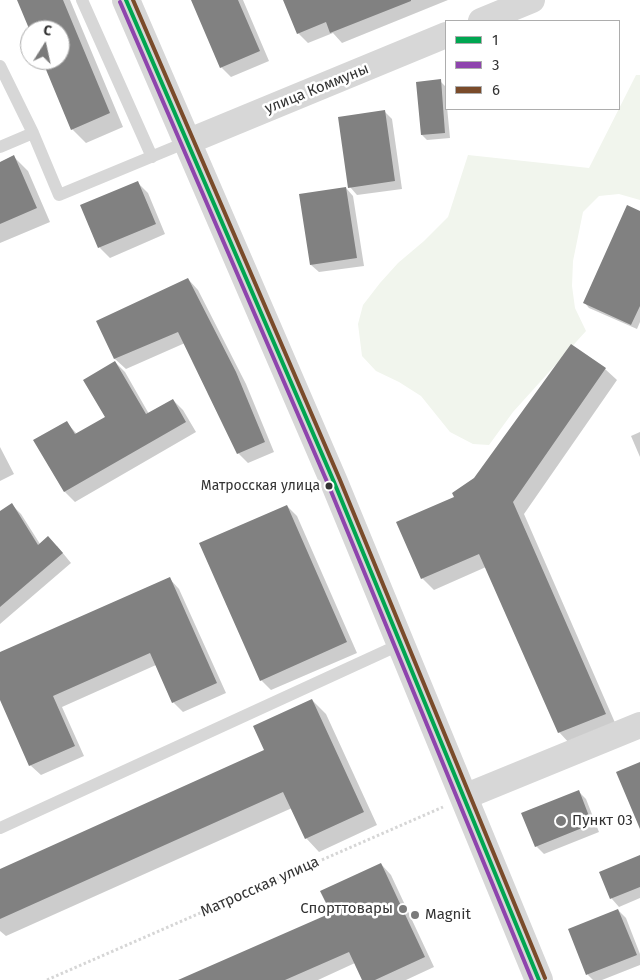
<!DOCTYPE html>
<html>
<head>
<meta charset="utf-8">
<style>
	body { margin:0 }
	#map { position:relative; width:640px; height:980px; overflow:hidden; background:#fff; font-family:"Fira Sans",sans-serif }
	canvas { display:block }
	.legend { position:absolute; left:445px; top:20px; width:175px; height:90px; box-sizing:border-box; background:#fff; border:1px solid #adadad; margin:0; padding:6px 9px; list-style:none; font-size:15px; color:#333 }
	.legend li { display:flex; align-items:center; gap:10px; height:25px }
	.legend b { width:25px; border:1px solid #adadad }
	.north { position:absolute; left:20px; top:20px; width:50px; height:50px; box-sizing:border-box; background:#fff; border:1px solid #adadad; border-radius:50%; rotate:10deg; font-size:14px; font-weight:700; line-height:20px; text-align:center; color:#333 }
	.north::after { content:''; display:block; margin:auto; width:18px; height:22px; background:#7a7a7a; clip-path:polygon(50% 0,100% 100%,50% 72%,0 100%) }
</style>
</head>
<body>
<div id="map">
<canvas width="640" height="980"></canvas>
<ul class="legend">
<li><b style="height:6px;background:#00a651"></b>1</li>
<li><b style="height:6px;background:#8e44ad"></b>3</li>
<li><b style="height:6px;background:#7a4b2a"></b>6</li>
</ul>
<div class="north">С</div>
</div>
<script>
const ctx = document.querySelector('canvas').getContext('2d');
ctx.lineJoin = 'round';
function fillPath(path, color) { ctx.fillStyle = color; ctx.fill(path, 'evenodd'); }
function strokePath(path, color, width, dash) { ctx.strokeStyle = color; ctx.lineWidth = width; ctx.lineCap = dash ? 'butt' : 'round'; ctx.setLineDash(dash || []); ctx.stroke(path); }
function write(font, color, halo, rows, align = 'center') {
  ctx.font = font + ' "Fira Sans",sans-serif'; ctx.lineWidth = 5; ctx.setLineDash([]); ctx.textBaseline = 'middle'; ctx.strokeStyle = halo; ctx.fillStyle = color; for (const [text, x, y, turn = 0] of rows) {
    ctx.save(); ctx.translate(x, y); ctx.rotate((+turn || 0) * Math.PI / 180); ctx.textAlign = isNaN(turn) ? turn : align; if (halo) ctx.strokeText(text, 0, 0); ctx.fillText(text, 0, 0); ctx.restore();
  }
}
fillPath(new Path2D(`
	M636,75H640V200L619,194L599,196L583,212L573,261L572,286L575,308L586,331L513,412L489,445L473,444L450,432L421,396L399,382L376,371L362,356L358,324L363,305L380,283L398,263L424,241L448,217L468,155L589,168Z`), '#f1f5ed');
fillPath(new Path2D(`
	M18,0H70L123,127L86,143L72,129L43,60H60V30Z
	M192,0H243L269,61L231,77L221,67Z
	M285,0H448L342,43L333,33L308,43L298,33Z
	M440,81L445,86L450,138L427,140L422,135Z
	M384,111L392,119L402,189L357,195L350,187Z
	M14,157L28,171L50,222L0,243V163Z
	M138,183L148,193L165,234L110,258L100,248L82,206Z
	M346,188L353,196L364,266L319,272L311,265Z
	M640,212V322L637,329L589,308L584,302Z
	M188,279L198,290L246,384L274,452L248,463L238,453L185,343L126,369L115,359L98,321Z
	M115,362L125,372L149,414L173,400L183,410L196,432L75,502L65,492L35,441L67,423L77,434L106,417Z
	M605,369L617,380L524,514L616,725L570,744L559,732L486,567L434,590L422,578L456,498L475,478Z
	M640,432V457L631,436Z
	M0,447L14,474L0,481Z
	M12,505L21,514L40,544L57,546L71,563L0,624V512Z
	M287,506L297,516L357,653L271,690L261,680Z
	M169,578L179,589L226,693L183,712L173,702L156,665L62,707L84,756L41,775L30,765L0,697V653Z
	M312,700L326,714L377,825L319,852L306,838L292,808L6,936L0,931V871L266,751Z
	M578,791L586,799L599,832L544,854L536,846Z
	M640,857V898L619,907L612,899L601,873Z
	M381,864L391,875L434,967L406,980H363L355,963L318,980H181L332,914Z
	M618,910L626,918L640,954V965L602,980H593L588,975L570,929Z`), '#0003');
fillPath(new Path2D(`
	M17,0H63L110,113L71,130L42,60H60V30L30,31Z
	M191,0H238L260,51L220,68Z
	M283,0H411V1L330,33L326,22L297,34Z
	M441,79L445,133L421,135L416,82Z
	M385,110L395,181L348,188L338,117Z
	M14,155L37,208L0,224V162Z
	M138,181L156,224L98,248L80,205Z
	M346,187L357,258L310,265L299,194Z
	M627,205L640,211V306L631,325L583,303Z
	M188,278L236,372L265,442L237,454L178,332L114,359L96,321Z
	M571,344L606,368L513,502L606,714L558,733L479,554L421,579L396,522L454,497L452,493L474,478Z
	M115,361L146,414L173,399L186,422L64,492L33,440L67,421L75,434L105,417L83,380Z
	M12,503L38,545L48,536L63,553L0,607V511Z
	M287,505L347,642L260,681L199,543Z
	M170,577L217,683L172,703L150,653L53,696L75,746L29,766L0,700V652Z
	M312,699L364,812L305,839L283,792L0,919V869L264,750L253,726Z
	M640,762V829L616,772Z
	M579,790L592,824L535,847L521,813Z
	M640,855V887L610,899L599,872Z
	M381,863L425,957L375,980H362L349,952L285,980H178L331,913L320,891Z
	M618,909L637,955L586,975L568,929Z`), '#818181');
strokePath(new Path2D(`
	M47,980L443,807`), '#d6d6d6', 3, [2.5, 2.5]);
strokePath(new Path2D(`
	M82,0L152,157
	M0,66L33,133
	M0,147L33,133L59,195L187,142
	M0,828L401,644`), '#d7d7d7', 12);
strokePath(new Path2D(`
	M481,21L532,0
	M187,142L446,35
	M464,797L640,725`), '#d7d7d7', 26);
strokePath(new Path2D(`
	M126,0L334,482L539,980`), '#d7d7d7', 28);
strokePath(new Path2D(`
	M126,0L334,482L539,980`), '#00a651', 4);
strokePath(new Path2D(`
	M120,2L328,484L532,980`), '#8e44ad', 4);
strokePath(new Path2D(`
	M133,0L340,480L545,978`), '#7a4b2a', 4);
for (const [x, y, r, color] of [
	[329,486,4.5,"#333"],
	[561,821,6,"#7a7a7a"],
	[403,909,5,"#7a7a7a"],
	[415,915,5,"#7a7a7a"]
]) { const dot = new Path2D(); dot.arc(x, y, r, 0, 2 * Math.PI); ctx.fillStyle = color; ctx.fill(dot); strokePath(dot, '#fff', 2); }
write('14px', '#333', '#fff', [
	["Матросская улица",320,486]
], 'right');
write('15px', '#333', '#fff', [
	["улица Коммуны",317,89,-22],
	["Матросская улица",260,887,-24]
]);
write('15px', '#333', '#fff', [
	["Пункт 03",572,821],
	["Спорттовары",393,909,"right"],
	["Magnit",425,915]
], 'left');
</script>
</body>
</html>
